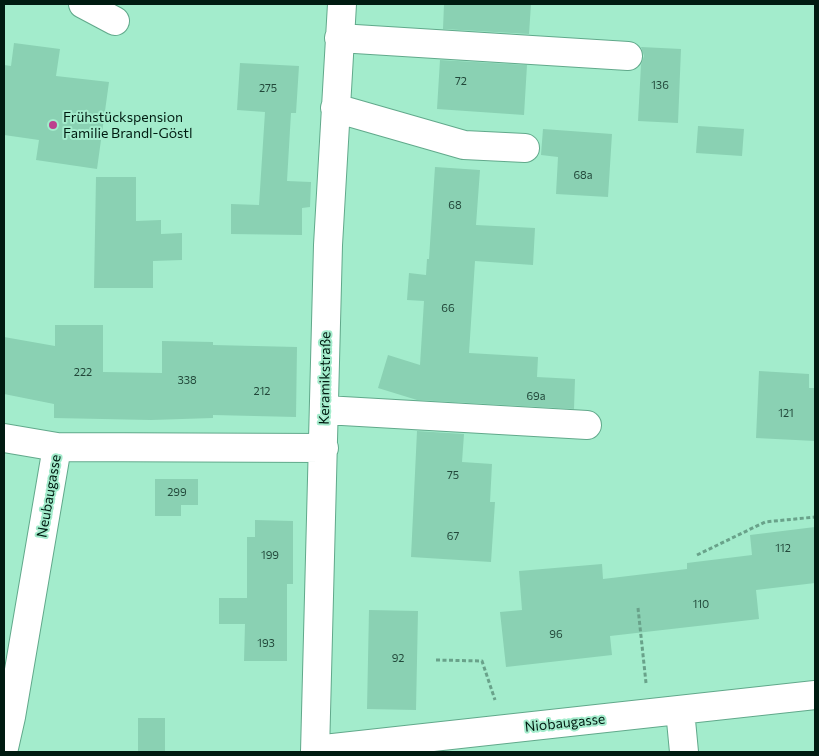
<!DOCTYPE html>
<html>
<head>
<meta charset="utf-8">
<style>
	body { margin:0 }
	#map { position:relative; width:819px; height:756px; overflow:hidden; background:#a3eccc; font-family:Commissioner,sans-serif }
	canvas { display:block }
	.frame { position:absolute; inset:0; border:5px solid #001b11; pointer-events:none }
</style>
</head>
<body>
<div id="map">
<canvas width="819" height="756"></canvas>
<div class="frame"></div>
</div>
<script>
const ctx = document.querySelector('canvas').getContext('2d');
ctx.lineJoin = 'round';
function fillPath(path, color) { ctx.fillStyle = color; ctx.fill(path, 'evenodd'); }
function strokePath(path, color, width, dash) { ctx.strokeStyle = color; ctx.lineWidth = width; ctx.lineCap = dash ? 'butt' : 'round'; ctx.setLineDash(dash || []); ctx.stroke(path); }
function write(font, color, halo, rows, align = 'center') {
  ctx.font = font + ' Commissioner,sans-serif'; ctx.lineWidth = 4; ctx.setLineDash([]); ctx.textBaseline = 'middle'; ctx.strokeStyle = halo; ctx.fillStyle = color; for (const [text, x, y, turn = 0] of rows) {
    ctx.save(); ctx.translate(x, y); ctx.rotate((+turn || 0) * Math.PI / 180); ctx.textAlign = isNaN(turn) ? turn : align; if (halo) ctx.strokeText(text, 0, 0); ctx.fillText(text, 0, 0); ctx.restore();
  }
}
fillPath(new Path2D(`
	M444,4H531L529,34L443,29Z
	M14,43L60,49L56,76L109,82L97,169L36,160L39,140L4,135V65L11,66Z
	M641,47L681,49L678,123L638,121L641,65L644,56Z
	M440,60L527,65L524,115L437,109Z
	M240,63L299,66L296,113H291L287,181L311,182L310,207L302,208V235L231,234V204L259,205L265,112L237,110Z
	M698,126L744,129L742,156L696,153Z
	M543,129L612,134L608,197L556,194L558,157L541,155Z
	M435,167L480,170L476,225L535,228L533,265L475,261L469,353L538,357L537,377L575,379L574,409L417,400L378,388L388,355L420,365L424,301L407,300L409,273L426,275L427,259H429Z
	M96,177H136V221L161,220V234L182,233V260L153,261V288H94Z
	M55,325H103V372L162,373V341L213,342V345L297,347L296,417L213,415V418L151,420L54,418V404L4,394V337L55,346Z
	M759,371L809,374V388H815V441L756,438Z
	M417,431L464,434L462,462L492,464L490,502H495L491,562L411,557Z
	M155,479H198V505H181V516H155Z
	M255,520L293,521V584H287V661H244L245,624H219V598H247V537H255Z
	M815,527V583L756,590L759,619L610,636L612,655L506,667L500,612L522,610L519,571L602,564L603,579L687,569V563L752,555L750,535Z
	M369,610L418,611L416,710L367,709Z
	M138,718H165V752H138Z`), '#8ad1b3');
const minor = new Path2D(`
	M83,4L115,21
	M339,38L628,56
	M335,108L464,145L525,148
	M325,410L587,425
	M4,438L57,447
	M680,710L684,752
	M4,748L11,717L57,447L324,448
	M315,750L815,695
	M315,752L328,245L342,4`);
strokePath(minor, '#61a98b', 30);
strokePath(new Path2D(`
	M697,555L765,522L815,517
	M638,608L646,683
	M436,660L482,661L495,700`), '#69a28a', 3, [4, 2.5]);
strokePath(minor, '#fff', 28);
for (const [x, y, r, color] of [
	[53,125,5,"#bd408e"]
]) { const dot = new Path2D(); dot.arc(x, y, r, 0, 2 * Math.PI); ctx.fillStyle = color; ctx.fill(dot); strokePath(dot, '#a3eccc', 2); }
write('11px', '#22483a', null, [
	["72",461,81],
	["136",660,85],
	["275",268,88],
	["68a",583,175],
	["68",455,205],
	["66",448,308],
	["222",83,372],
	["338",187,380],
	["212",262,391],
	["69a",536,396],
	["121",786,413],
	["75",453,475],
	["299",177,492],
	["67",453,536],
	["112",783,548],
	["199",270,555],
	["110",701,604],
	["96",556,634],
	["193",266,643],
	["92",398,658]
]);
write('14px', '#001b11', '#a3eccc', [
	["Frühstückspension",63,117],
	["Familie Brandl-Göstl",63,133]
], 'left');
write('14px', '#001b11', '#a3eccc', [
	["Keramikstraße",325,378,-89],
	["Neubaugasse",49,496,-80],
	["Niobaugasse",565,723,-6]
]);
</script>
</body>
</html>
